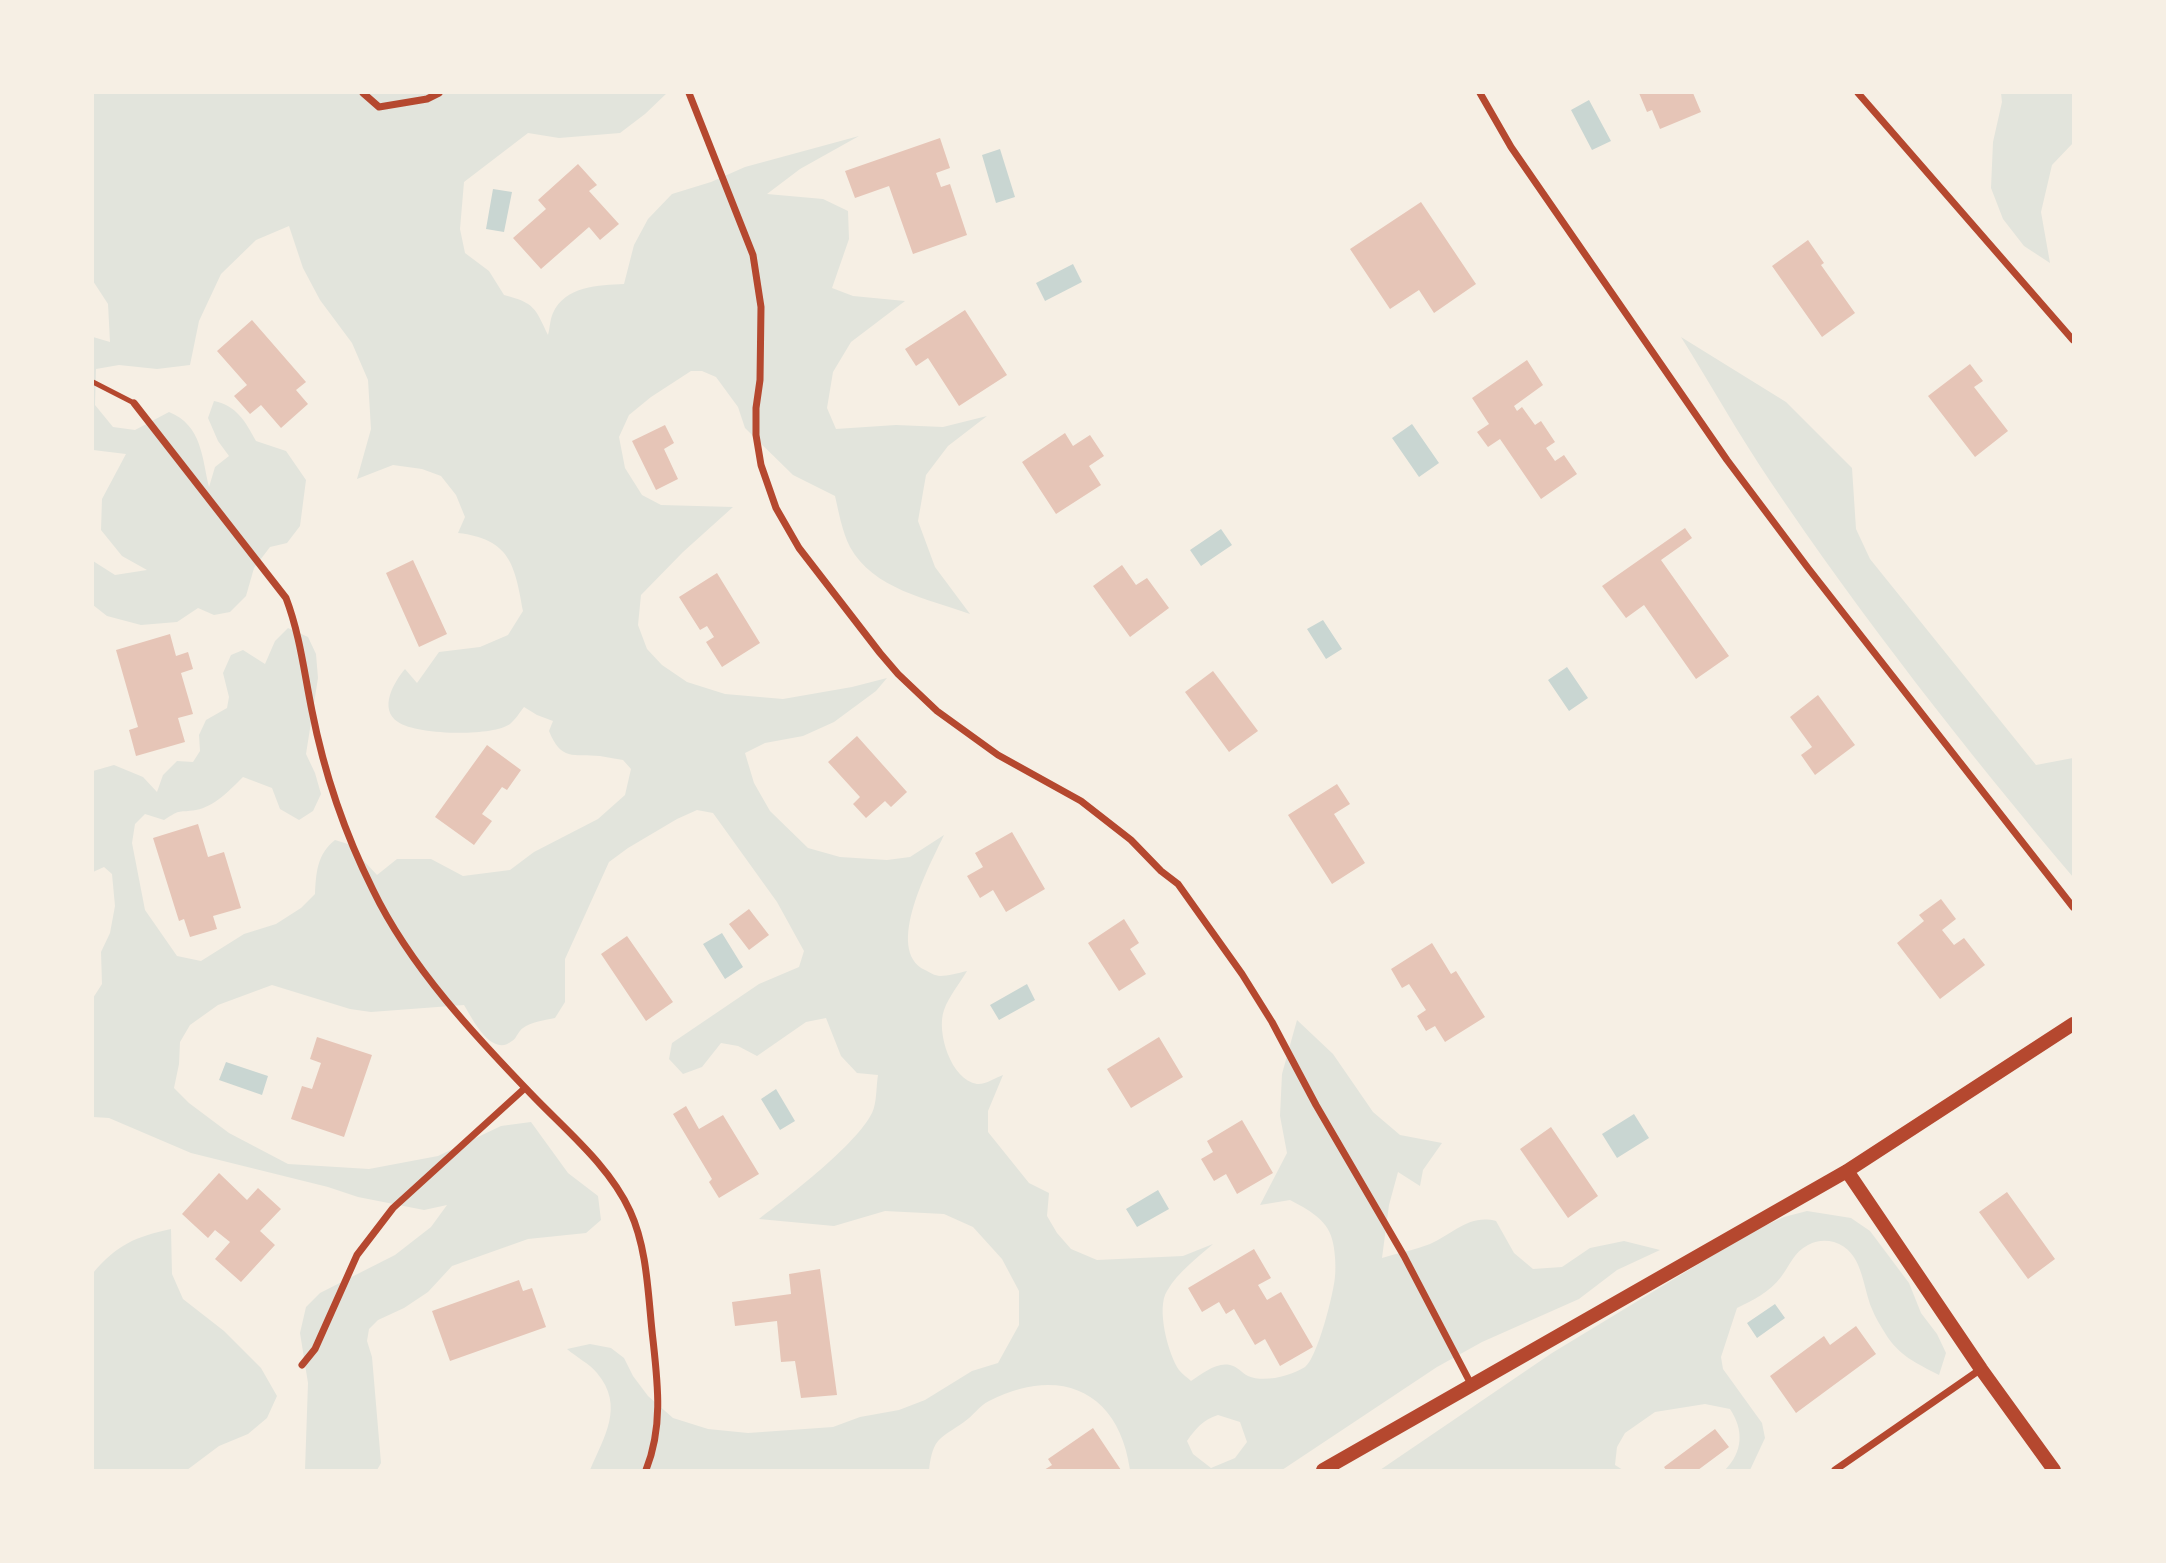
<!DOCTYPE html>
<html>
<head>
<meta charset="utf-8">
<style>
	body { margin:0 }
	#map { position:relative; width:2166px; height:1563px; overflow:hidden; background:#f6efe4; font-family:Poppins,sans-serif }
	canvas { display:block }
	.frame { position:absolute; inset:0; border:94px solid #f6efe4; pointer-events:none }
</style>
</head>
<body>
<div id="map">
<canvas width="2166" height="1563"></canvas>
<div class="frame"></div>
</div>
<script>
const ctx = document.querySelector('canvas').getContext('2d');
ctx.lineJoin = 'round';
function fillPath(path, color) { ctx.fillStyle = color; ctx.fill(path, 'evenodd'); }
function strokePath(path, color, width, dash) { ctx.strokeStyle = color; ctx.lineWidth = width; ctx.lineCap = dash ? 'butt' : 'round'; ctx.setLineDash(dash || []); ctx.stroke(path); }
fillPath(new Path2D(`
	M93,93H667L645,114L620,133L559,138L528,133L464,182L460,229L465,253L489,271L504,295C535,303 535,308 548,335C550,328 550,319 553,313C565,286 599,285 624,284L634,245L648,219L672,194L711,182L745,167L859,136L800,169L767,194L823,199L848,211L849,239L832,288L853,296L905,301L851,342L833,372L827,408L836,429L896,425L943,427L987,416L948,446L926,475L918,521L935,567L970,614C928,599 873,589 850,547C842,531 839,513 835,496L793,475L745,428L738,407L716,377L702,371H691L651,397L629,415L619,437L625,468L642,495L661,505L733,507L683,552L641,595L638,625L647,649L662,665L687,682L725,694L783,699L852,687L887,678L876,691L834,722L803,736L765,743L745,753L754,783L770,811L808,848L840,857L887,860L910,857L944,835C931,863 883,950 925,970C929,972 935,976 940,976C948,976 958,973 967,971C960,983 949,996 944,1010C936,1032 951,1080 977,1084C985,1085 995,1078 1003,1075L988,1111V1132L1029,1183L1049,1193L1047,1216L1057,1233L1071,1249L1097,1260L1183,1256L1213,1244C1197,1258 1178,1272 1167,1291C1156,1308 1168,1354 1179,1370C1182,1374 1188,1378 1191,1381C1202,1374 1216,1362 1230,1365C1237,1366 1242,1373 1248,1376C1264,1383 1291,1376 1305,1367C1317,1359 1334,1293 1335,1276C1336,1266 1335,1249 1332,1239C1327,1219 1307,1209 1290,1200L1260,1205L1287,1153L1280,1116L1282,1074L1297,1020L1333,1054L1373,1112L1400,1135L1442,1143L1423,1170L1420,1186L1398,1172L1389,1205L1382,1258C1398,1253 1415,1250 1430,1244C1453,1234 1469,1214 1496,1221L1514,1253L1533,1269L1562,1267L1590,1248L1624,1241L1660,1250L1617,1270L1579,1299L1482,1342L1437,1367L1282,1470H1130C1119,1390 1059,1365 989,1401C979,1406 973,1416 964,1422C940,1439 933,1437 929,1470H590C604,1437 625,1406 597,1373C590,1364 576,1357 567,1349L590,1344L611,1348L624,1358L633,1376L648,1396L673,1418L708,1429L748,1433L833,1427L860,1417L899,1410L925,1400L972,1371L998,1363L1019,1325V1291L1002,1259L973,1227L944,1214L885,1211L834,1226L759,1219C789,1196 856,1145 872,1113C877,1103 876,1087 878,1075L857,1073L841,1056L826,1018L806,1022L757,1056L738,1046L721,1043L702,1067L683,1074L669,1059L672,1043L759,984L799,967L804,951L777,902L713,813L697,810L677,819L628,848L609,862L565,959V1002L555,1018C546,1020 530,1022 523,1028C518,1031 517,1038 512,1041C491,1058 472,1018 464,1005L371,1012L350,1009L272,985L218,1005L190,1025L180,1042L179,1064L174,1088L189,1103L229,1133L288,1164L369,1169L438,1156L501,1126L531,1122L568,1173L598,1196L601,1220L586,1233L528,1239L452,1266L428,1292L404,1308L378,1320L369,1329L367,1341L372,1357L381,1463L377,1470H305L308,1383L300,1333L306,1307L320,1293L395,1255L431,1227L447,1205L424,1210L358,1197L328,1187L191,1153L109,1118L93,1117V998L102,984L101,952L110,933L115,906L112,874L104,867L93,872V771L114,765L143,777L157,792L163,775L177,761L193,762L200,751L199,735L206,720L227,708L229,697L223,673L231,655L243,650L265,664L275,641L288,628L308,637L316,654L318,678L306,754L315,773L321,794L313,811L299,820L280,809L272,788L243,777C231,789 214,807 196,810C178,813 182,808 164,820L145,814L135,824L132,843L145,910L177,956L201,961L244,934L276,924L301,908L315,894C316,873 317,854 335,840L348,844L377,875L397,859H431L463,876L510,870L534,852L598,819L625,795L631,769L623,760C615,759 607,757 600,756C573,754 561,761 549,731L553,721L537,715L524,707C520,712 515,720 510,724C492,737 416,735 398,722C378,709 394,682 405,669L417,683L439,652L480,647L508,635L523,611C515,565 510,539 458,533L465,517L456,495L441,476L422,469L393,465L357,479L371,429L368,380L352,343L320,300L303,268L289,226L256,240L221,274L199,321L190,365L157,369L119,365L96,369L95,405L113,427L135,430L169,412C202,425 202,458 209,487L215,467L229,456L218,441L208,418L214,401C237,406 245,421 256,441L286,451L306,480L300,526L287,543L270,547L254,568L246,596L230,612L214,615L198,608L177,622L141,625L107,616L93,605V561L115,575L147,570L122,556L101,530L102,499L126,454L93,450V337L110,342L108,304L93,281ZM1218,1415L1240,1422L1247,1442L1235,1458L1211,1468L1193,1454L1187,1441C1196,1428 1203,1420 1218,1415Z
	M2001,93H2073V143L2052,165L2041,212L2050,263L2024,246L2003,219L1991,188L1993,142L2002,102Z
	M1681,337L1786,402L1852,468L1856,529L1870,559L2036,765L2073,758V877C1966,750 1863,619 1770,481C1739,435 1711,385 1681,337Z
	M1807,1211L1851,1218L1870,1231L1909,1283L1921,1313L1937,1334L1946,1353L1939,1375C1916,1363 1899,1356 1885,1333C1880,1325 1875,1317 1872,1309C1862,1285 1863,1251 1834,1242C1826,1240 1817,1240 1808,1245C1794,1252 1790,1265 1781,1277C1770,1292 1753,1300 1737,1308L1721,1357L1723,1369L1762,1423L1765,1438L1750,1470H1725C1743,1452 1744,1430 1730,1409L1705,1404L1655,1412L1625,1433L1617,1447L1615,1465L1623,1470H1380L1552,1353L1753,1231L1784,1217Z
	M171,1229L172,1274L183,1299L224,1331L261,1368L277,1396L267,1418L248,1434L219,1446L187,1470H93V1273C118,1244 135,1237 171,1229Z`), '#e2e4dc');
fillPath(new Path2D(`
	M1589,100L1611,141L1592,150L1571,110Z
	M1000,149L1015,197L996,203L982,155Z
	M493,189L512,192L504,232L486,229Z
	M1073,264L1082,282L1045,301L1036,283Z
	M1412,424L1439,463L1419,477L1392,438Z
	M1221,529L1232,545L1201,566L1190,550Z
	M1323,620L1342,649L1326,659L1307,629Z
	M1567,667L1588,698L1569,711L1548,680Z
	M722,933L743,967L725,979L703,944Z
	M1027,984L1035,1000L999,1020L990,1005Z
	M226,1062L268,1076L262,1095L219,1080Z
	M776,1089L795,1121L780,1130L761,1099Z
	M1634,1114L1649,1138L1617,1158L1602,1134Z
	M1158,1190L1169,1209L1137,1227L1126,1209Z
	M1775,1304L1785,1318L1757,1338L1747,1323Z`), '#c9d6d2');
fillPath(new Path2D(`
	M1639,93H1693L1701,112L1660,129L1652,110L1647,112Z
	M940,138L950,168L936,173L941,187L950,184L967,235L913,254L889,186L855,198L845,171Z
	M578,164L597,185L589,191L619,224L600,240L589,227L541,269L513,238L546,209L538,200Z
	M1421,202L1476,284L1434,313L1419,290L1390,309L1350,249Z
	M1808,240L1824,263L1821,265L1855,313L1822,337L1772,266Z
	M965,310L1007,375L959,406L928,358L916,366L905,349Z
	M252,320L306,382L296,390L308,404L281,428L261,405L250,414L234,396L247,385L217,351Z
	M1527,360L1543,385L1514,406L1517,411L1522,407L1535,425L1541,421L1555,442L1546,448L1555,461L1564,455L1577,474L1541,499L1500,439L1488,447L1477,432L1489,424L1472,398Z
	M1970,364L1983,381L1974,387L2008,431L1975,457L1928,396Z
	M665,425L674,443L664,449L678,479L656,490L632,441Z
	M1065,433L1073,446L1090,435L1104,456L1089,466L1101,485L1056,514L1022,462Z
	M1685,528L1692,538L1661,560L1729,656L1696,679L1644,605L1626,618L1602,586Z
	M413,560L447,634L419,647L386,573Z
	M1122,565L1136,585L1147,578L1169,608L1130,637L1093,586Z
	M717,573L760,643L722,667L706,642L714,637L707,626L700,630L679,597Z
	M170,634L176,656L188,652L193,669L181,673L193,714L178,718L185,742L136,756L129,730L138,727L116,650Z
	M1213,671L1258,731L1229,752L1185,692Z
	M1818,695L1855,745L1815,775L1801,755L1812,747L1790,717Z
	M857,736L907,792L891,807L885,801L866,818L853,804L860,797L828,762Z
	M487,745L521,770L507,790L502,787L482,814L492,821L474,845L435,817Z
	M1337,784L1350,804L1334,814L1365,863L1332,884L1288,815Z
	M198,824L208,857L224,852L241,908L213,916L217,929L190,937L184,919L179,921L153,838Z
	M1012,832L1045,889L1006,912L993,890L980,898L967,876L983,867L975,853Z
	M1941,899L1956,919L1942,930L1954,945L1964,938L1985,965L1940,999L1897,943L1924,921L1919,915Z
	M749,909L769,935L749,950L729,924Z
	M1124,919L1139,943L1130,949L1146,974L1119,991L1088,943Z
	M627,936L673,1002L646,1021L601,954Z
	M1432,943L1451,974L1456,971L1485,1017L1445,1042L1435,1026L1426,1031L1417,1016L1426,1010L1409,984L1402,988L1391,969Z
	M317,1037L372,1055L344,1137L291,1119L302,1086L312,1089L321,1063L310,1059Z
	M1159,1037L1183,1077L1131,1108L1107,1069Z
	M686,1106L699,1129L723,1115L759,1174L719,1198L709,1182L712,1179L673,1114Z
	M1242,1120L1273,1173L1237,1194L1226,1174L1214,1181L1201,1159L1213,1152L1207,1141Z
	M1551,1127L1598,1196L1568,1218L1520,1149Z
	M219,1173L247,1200L258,1188L281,1209L260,1231L275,1245L241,1282L215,1259L230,1242L215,1230L208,1238L182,1214Z
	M2007,1192L2055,1259L2028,1279L1979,1212Z
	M1254,1249L1271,1278L1258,1285L1267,1300L1281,1292L1313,1347L1280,1366L1265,1339L1255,1345L1234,1309L1226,1314L1219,1302L1202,1312L1188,1288Z
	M820,1269L837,1395L801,1398L795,1361L781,1362L777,1321L735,1326L732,1302L791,1294L789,1274Z
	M519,1280L523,1291L532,1288L546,1327L450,1361L432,1311Z
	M1856,1326L1876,1354L1796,1413L1770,1376L1824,1336L1830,1345Z
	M1093,1428L1121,1470H1044L1052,1465L1048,1459Z
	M1715,1429L1729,1447L1698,1470H1666L1664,1467Z`), '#e6c5b7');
strokePath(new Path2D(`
	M93,382L134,403`), '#b5482f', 5);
strokePath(new Path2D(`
	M363,93L379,107L427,99L439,93
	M689,93L753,255L761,307L760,380L756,408V435L761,465L776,508L799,548L880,653L898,674L937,711L998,755L1081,801L1131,840L1161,871L1178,884L1242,974L1272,1022L1316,1105L1404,1256L1472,1386
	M1480,93L1511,147L1727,460L1808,568L2073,907
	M1858,93L2073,340
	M134,403L286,598C300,635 304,672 312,711C324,772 345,834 373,890C410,967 476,1037 535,1098C568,1132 610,1167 630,1211C648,1250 648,1298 653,1340C658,1385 663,1427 646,1470
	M302,1365L315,1349L357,1255L393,1208L525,1088
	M1835,1470L1981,1369`), '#b5482f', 7);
strokePath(new Path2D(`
	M1847,1171L1981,1369L2054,1470
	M1323,1470L1847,1171L2073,1024`), '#b5482f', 14);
</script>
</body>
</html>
